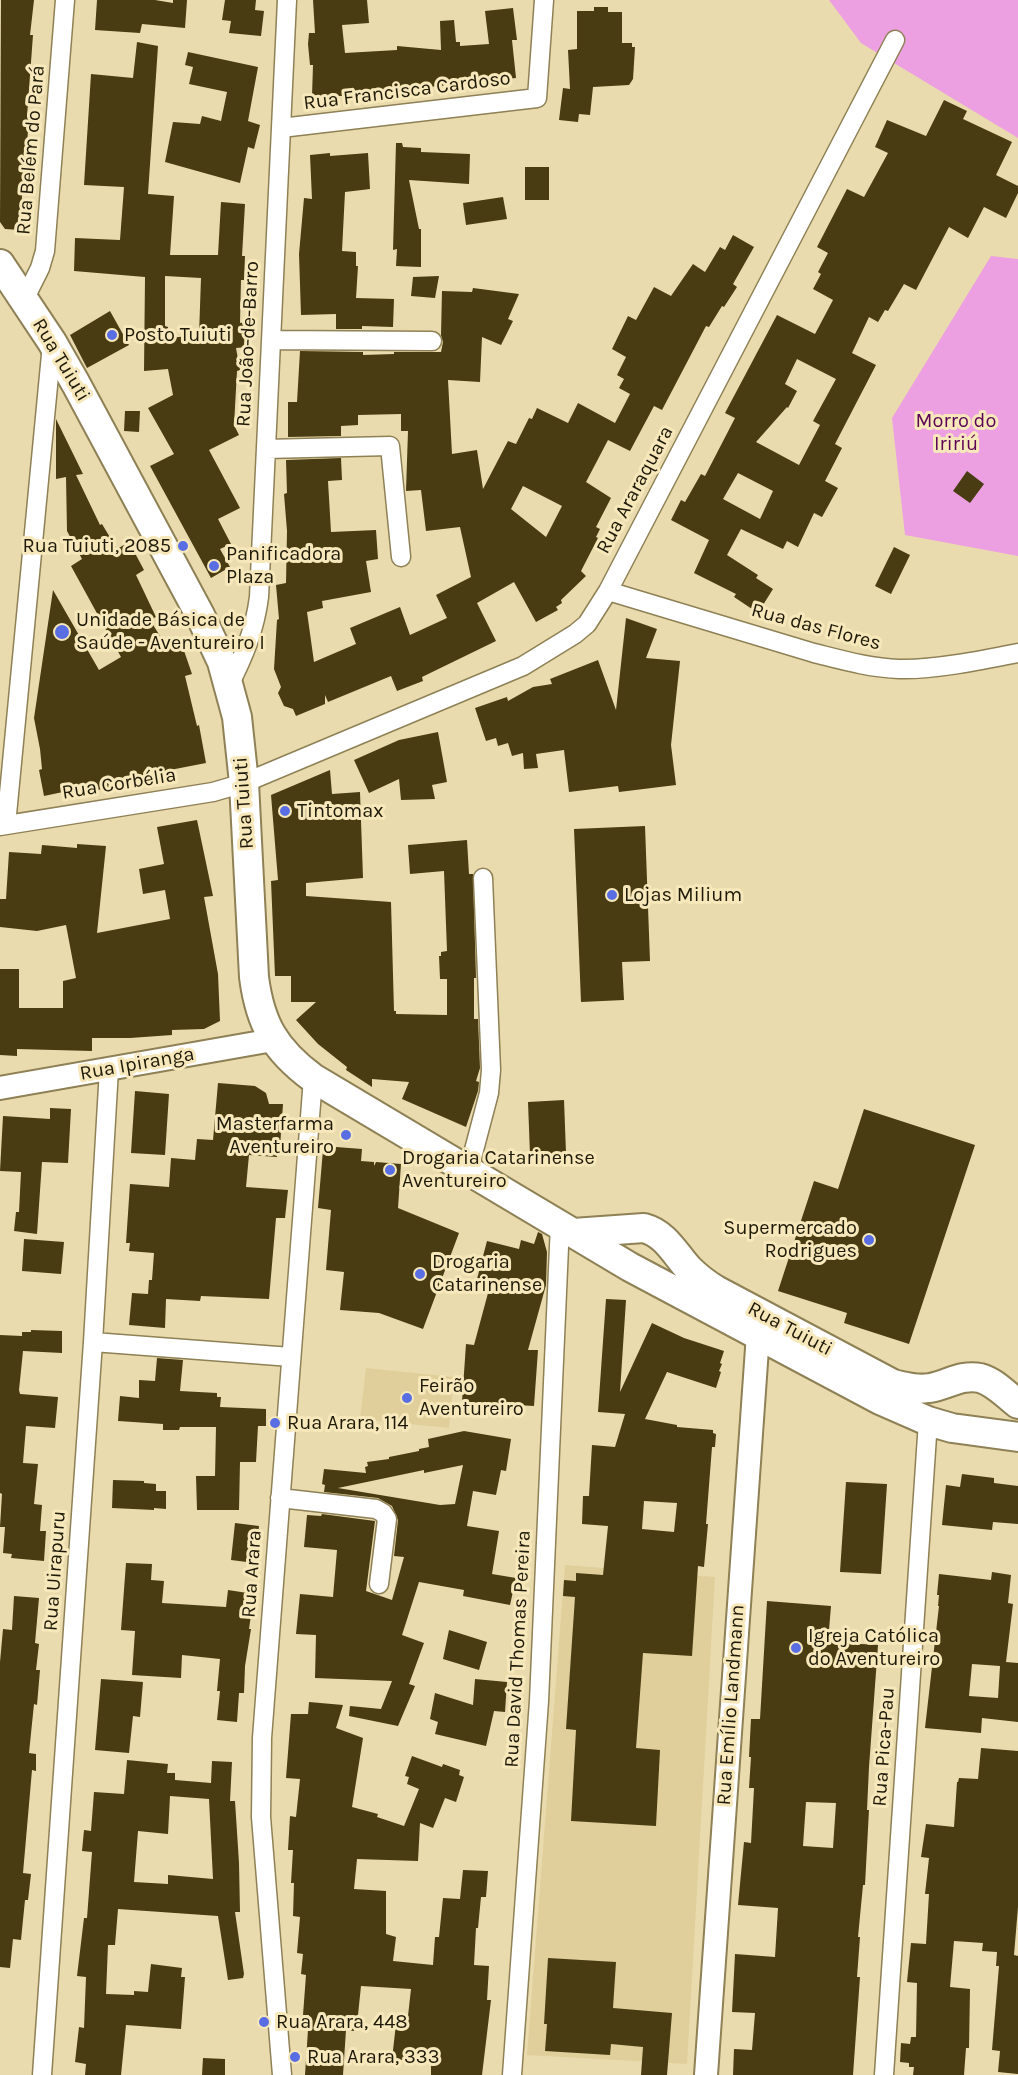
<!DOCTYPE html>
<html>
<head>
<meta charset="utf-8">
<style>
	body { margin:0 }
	canvas { display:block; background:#e9dbad }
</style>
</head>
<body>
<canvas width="1018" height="2075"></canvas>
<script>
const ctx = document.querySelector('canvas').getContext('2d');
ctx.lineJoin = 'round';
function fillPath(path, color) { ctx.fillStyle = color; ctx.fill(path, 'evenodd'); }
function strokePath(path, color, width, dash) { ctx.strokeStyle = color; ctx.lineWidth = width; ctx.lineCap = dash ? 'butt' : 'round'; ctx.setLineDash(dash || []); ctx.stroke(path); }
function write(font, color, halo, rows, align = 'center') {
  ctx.font = font + ' Karla,sans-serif'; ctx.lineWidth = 6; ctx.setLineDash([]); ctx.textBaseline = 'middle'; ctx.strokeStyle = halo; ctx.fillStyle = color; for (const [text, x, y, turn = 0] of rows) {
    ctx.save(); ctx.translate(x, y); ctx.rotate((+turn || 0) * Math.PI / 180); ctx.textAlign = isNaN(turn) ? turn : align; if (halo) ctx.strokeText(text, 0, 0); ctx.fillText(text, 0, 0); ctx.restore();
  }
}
fillPath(new Path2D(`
	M366,1368L454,1377L449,1428L360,1419Z
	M565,1565L715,1577L687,2064L527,2055Z`), '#e0cf9b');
fillPath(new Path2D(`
	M829,0H1018V138L861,43Z
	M991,256L1018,259V556L905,535L892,418Z`), '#eda0e1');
fillPath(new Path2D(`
	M1,0H34L30,35H33L27,116H29L27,145H25L20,230L5,229L0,222Z
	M97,0H155L173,3V0H187L185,28L142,24L140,33L95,30Z
	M225,0H256L255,10L264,11L261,36L229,33L231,21L222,20Z
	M313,0H367L369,23L342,25L345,53L397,50V46L441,50L440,21L454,20L456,42H460V46L489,44L485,11L513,8L517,40H512L516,78L420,88L392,87L393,96H312L313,65H310L308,44L309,33H315Z
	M594,7H608V12H622V43H632V47H635L633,79L629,85L593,87L590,115L579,114L578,122L559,120L563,88L570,89L568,50L577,49V11H594Z
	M137,42L158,46L148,194L174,196L170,255H218L221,202L245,204L242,256H245L244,280H241L240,323L245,322L247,347L236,348L240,370L237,371L234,425L239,435L209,450L240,508L218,519L231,544L220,549L230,567L211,578L150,466L174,454L148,408L173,395L168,369L144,371L145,277L74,271L75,238L120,240L124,187L84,185L91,74L133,78ZM165,276L201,278L199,335L169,338L168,327L165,326Z
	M188,52L258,67L248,121L260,125L254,149L248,147L240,183L165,162L173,122L200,124L202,116L221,121L227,92L189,84L193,67L185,65Z
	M944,100L967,111L963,119L1012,142L996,175L1018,186V193L1006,218L984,207L968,238L949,227L916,290L904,284L888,311L885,310L878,322L869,317L852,353L876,365L835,444L842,448L825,481L838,488L822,517L814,513L798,547L787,541L783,549L741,529L727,555L758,575L756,578L773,589L758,613L734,597L736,594L694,573L709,540L671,520L681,500L685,502L701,474L705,476L735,418L725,413L777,315L815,334L833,300L813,289L821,274L818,272L828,253L817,247L847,189L864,197L888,153L875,147L887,120L926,136ZM797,359L836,379L813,421L820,425L799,465L756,442L787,407L788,408L797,391L785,384ZM738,473L773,491L760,519L723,499Z
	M396,143H402L403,147L421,148V152L470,154L469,184L409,180L419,229H421V267L396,266L397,249L393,250Z
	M330,153V156L368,153L370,189L345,192L342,251L356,252V266H358L356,298L394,299L393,327L362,326V329H336V314L301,315L299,254L304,198L312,199L310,155Z
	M525,167H549V200H525Z
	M503,197L507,219L466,225L463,203Z
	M733,235L754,247L733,284L737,287L724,307L722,306L709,327L706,326L662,410L654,406L630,451L608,440L586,482L611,498L596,527L600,529L596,537L598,538L581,571L586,576L561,600L562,603L556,607L558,610L536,622L514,582L477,603L496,641L422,677L423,681L397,691L391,676L328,702L325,695V704L296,716L293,709L284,706L278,693L281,687L274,669L277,620L279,619L276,585L286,583L287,531L284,494L287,493L286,460L341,458L342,480L328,481L331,532L376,530L378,559L366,561L371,592L322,601L323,608L307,612L314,662L356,644L350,628L400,607L410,635L447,618L436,595L471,577L460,527L426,531L421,490L406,491L408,431H401V414L358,415V425L341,426V436L288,437V402H297L300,351L363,352V355L394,354V352H441L443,342L441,335L442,291L472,292L473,288L519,294L508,319L513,321L501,345L482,337L480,382L448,380L452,454L477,450L483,489L508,441L516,444L529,418L532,419L537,408L568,423L578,403L615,423L630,394L619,388L624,379L617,375L626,357L612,349L628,316L636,320L654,287L671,296L693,264L705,272L720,247L725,250ZM523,486L562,506L546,537L511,509Z
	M439,276L435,298L411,296L413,277Z
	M110,311L129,345L87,368L70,335Z
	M125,411H140L139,432L124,431Z
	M56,419L83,474L76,475L100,525L102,524L117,549L129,542L144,570L136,575L156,617L150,620L165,644L171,642L172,645L181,642L192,674L185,676L197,726L199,725L206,763L134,777L135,783L92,791L91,786L44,796L39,770L42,769L40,749L34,718L53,590L99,670L121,657L71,566L82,559L67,531L66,477L56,479Z
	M967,471L984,484L970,503L953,491Z
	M894,547L910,555L891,594L875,586Z
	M626,618L657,629L646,658L680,661L671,745L676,785L619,792L618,786L569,792L564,750L536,754L538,768L524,769L523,753L512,756L508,743L498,746L496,738L486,741L475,708L507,697L508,701L533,687L552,684L550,679L598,660L616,710Z
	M438,732L447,782L432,785L435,799L401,800L399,779L369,793L354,760L399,740Z
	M330,770L332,794L360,792L363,878L306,883V896L391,902L394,1011H396V1014L447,1015V979H440L439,956H441V952L447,951L444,871L410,874L408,845L467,840L469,874H473L476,978H474V1019H478L480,1068L476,1081L479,1082L478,1091L466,1127L402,1099L409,1082L372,1079V1087L346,1070L347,1067L318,1044L296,1020L316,1002H291V976H275L271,881L278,880L271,795Z
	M197,820L213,896L204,897L218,974L220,1021L204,1029L172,1030V1035L130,1038H92V1051L17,1049V1056L0,1055V969H19V1008H63V981L76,978L66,925L37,931L0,927V899H6L9,852L41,854L42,845L77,848V844L106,846L97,933L170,919L165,890L143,894L139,869L164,864L157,827Z
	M645,826L650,961L622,962L624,1000L581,1002L574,829Z
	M218,1083L255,1086L266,1093L269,1104H283L280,1147H278L277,1157L249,1155L246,1187L288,1190L285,1218H276L269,1299L201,1296L200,1301L166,1299L165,1328L129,1325L132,1293L148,1294L149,1280H152L154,1253L129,1251L130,1243H126L130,1184L169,1187L171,1158L195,1160L197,1139L213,1140Z
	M135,1091L169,1094L165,1155L131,1153Z
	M564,1100L566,1153L530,1155L528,1102Z
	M50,1108L71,1109L68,1163L42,1162L37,1234L14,1231L16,1212H19L21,1172L0,1171L3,1116L50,1119Z
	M864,1109L975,1145L909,1344L844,1323L847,1313L778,1291L814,1181L838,1189Z
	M336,1147L362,1149L361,1161L374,1162V1166L376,1162L401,1164L398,1208L459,1233L423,1329L379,1313L340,1310L344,1272L326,1270L331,1210L318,1208L323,1150L333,1151Z
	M538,1232L542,1234L547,1252L546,1285L528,1350H538L534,1406L462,1402L466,1344L474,1345L491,1282L477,1279L487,1241L519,1249L521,1240L534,1244Z
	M24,1239L64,1242L61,1274L22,1271Z
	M606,1299L626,1300L620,1392L652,1323L684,1338L724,1351L720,1363L722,1364L719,1371L721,1372L716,1388L667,1372L645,1419L677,1425V1427L713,1430V1433L716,1434L715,1447H712L706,1524H708L704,1567L698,1566L692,1656L643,1653L636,1748L660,1750L656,1826L571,1821L576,1730L566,1729L575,1597L563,1596L564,1580L576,1581V1573L603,1575L608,1526L582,1524L583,1496H589L592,1445L615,1447L625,1414L598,1412ZM644,1501L677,1503L674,1532L642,1529Z
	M31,1330L62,1331V1353L23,1351L19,1390L20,1394L58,1397L55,1428L26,1426L23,1463L38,1464L34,1504L42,1505L40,1531H46L44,1561L11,1558L12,1554L3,1553L5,1527H0L2,1494L0,1493V1335L22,1336V1332H31Z
	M157,1358L183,1360L180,1391L217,1393V1397H221L220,1407L266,1409V1426H258L256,1462H240L239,1510H197L196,1476H215L216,1427H180L179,1430H163V1424L118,1421L120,1396L139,1398V1380L155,1381Z
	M464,1431L511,1439L506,1471L501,1470L496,1495L473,1491L467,1526L499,1531L492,1574L516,1578L510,1605L463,1596L464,1590L419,1582L402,1635L424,1643L409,1684L415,1686L398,1726L349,1716L350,1706L381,1709L392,1681L315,1678L316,1635L296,1634L300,1594L333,1597L337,1550L304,1547L307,1515L321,1516L322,1514L375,1521L366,1591L392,1600L404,1557L394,1556L398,1520L392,1506L378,1498L324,1492L325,1485L322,1484L324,1469L366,1473L365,1467L368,1466L367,1462L389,1459V1457L419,1451V1449L429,1447L428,1439ZM463,1465L455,1504L440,1505L338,1488L424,1470V1473Z
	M962,1474L994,1478V1483L1018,1486V1524L993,1522L992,1530L942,1525L946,1485L960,1487Z
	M113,1480L144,1481V1483L156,1484V1491H166V1509L154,1508V1510L112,1508Z
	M846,1482L887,1484L881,1574L840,1572Z
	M235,1523L259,1526L255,1563L231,1560Z
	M126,1563L152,1564L151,1580L164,1581L162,1603L226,1607L228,1590L254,1594L249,1629H251L245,1666L244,1693H239L237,1722L217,1720L220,1691H217L220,1659L182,1655L181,1678L132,1675L135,1631L121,1630Z
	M992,1572L1011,1575L1008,1603L1013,1604L1006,1662L1018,1663V1722L982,1718L981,1733L925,1728L939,1606H938L939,1595H937L939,1574L991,1580ZM972,1664L1000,1666L998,1698L969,1696Z
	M14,1596L39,1598L35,1643L39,1644L36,1670H40L37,1705L34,1704L29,1753L36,1754V1771L32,1770L23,1873L31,1874L28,1900H25L21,1940L13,1939L10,1968L0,1967V1662L3,1629L12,1630Z
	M767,1601L831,1606L828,1642L878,1645L869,1767L867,1810H869L865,1885H863L858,1937H860L857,1977H860L853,2075H733L734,2049L752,2050L755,2013L732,2012L735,1954L775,1957L778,1908L738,1905L744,1842L751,1843L754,1788H749L751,1757H749L751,1719H760ZM806,1802L836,1803L833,1848L803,1846Z
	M449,1630L487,1642L479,1670L443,1659Z
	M101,1679L143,1682L140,1717L133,1716L129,1753L95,1750Z
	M475,1679L507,1682L505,1712L494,1711L486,1746L435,1734L438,1722L430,1719L435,1693L473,1705Z
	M309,1702L343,1705L336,1728L363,1738L352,1807L378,1814L377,1817L404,1826L419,1789L407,1784L409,1777L405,1776L412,1756L442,1767L443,1764L460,1770L459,1775L464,1777L456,1802L445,1798L433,1828L420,1823L418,1861L357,1859L354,1889L386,1891V1934L396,1937L393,1961L433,1965L435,1937H439L443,1898L460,1899L463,1870L488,1871L486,1897H481L478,1928H476L474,1965L489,1966L487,2000H491L482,2075H431V2062L392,2059L396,2024L407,2025L411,1989L361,1986L358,2015H357L356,2022L355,2021L354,2031L346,2030L343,2075H305L309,2015H303L306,1975L301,1974L303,1954L297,1953L300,1917L293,1916L294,1883H291L293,1850H288L290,1816L296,1817L300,1779L286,1778L291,1714H308Z
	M981,1748L1018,1751V1907L1014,1955L1018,1956V2074L998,2072L1000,2051L992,2050L999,1966H996L997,1952L982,1951L983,1943L954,1941L950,1987L970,1989L969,2048H966L964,2075H913L914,2067H909V2063L900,2062L901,2043L910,2044L911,2037H916L917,1983L907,1982L911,1943L926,1944L929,1894H925L929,1858L921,1857L926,1824L954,1827L957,1782H958L959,1778L978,1779Z
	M127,1760L168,1764L167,1773H175V1780L211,1783L212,1761L232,1762L230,1801H235L239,1863L240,1912H235L244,1974L243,1978L228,1980L218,1916L118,1909L115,1945H108L106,1994L134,1995V1991L148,1992L151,1964L182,1968L181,1977H185L181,2029L126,2025L121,2075H85L86,2064L75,2062L79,2027L84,2028L86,1977L77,1976L84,1918H87L92,1852L82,1851L84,1830L91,1831L94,1792L124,1794ZM170,1796L209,1799L213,1879L168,1875V1884L134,1882L138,1831L168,1834Z
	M548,1958L616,1962L613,2008L672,2013L667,2075H641L643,2047L611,2044L610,2055L545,2051L547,2024H544Z
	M203,2058L225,2059V2075H202Z`), '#493c12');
const minor = new Path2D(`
	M281,128L537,98L544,0
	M24,300L40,268L45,251L65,0
	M271,340L432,341
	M266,449L390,446L401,557
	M608,591L814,653C842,660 870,668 899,669C934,670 983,660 1018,653
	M229,685C244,656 255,629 259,597L287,0
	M6,825L52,344
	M0,826L213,792L244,783L523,666L575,634L587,624L608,591L895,40
	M469,1169L489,1093L491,1070L483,878
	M93,1342L291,1357
	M280,1498L376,1509L383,1513L387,1519L379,1584
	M42,2075L93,1342L109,1069
	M282,2075L261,1817L262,1738L313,1078
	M512,2075L539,1701L560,1224
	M884,2075L928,1421`);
const tertiary = new Path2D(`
	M0,1088L273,1040
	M706,2075L758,1334`);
const primary = new Path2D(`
	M0,264L52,342L76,384L200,615L222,662L237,717L244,783L254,977C260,1024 275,1050 313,1078L630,1267L880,1400L928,1421L952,1428L1018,1437
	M573,1233L644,1228C666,1234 675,1254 689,1269C697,1277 706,1284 716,1290L893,1384C906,1387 917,1390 930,1388C947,1385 962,1374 980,1378C995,1382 1006,1395 1018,1404`);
strokePath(minor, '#8e8156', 21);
strokePath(tertiary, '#8e8156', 26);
strokePath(primary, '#8e8156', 32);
strokePath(minor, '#fff', 18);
strokePath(tertiary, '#fff', 22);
strokePath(primary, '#fff', 28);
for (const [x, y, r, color] of [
	[112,335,6,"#5a6ee4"],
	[183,546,6,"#5a6ee4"],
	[214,566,6,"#5a6ee4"],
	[62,632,8,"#5a6ee4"],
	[285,811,6,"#5a6ee4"],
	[612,895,6,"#5a6ee4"],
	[346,1135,6,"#5a6ee4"],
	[390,1170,6,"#5a6ee4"],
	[869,1240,6,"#5a6ee4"],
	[420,1274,6,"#5a6ee4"],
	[407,1398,6,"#5a6ee4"],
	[275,1423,6,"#5a6ee4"],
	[796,1648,6,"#5a6ee4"],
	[264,2022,6,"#5a6ee4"],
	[295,2057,6,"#5a6ee4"]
]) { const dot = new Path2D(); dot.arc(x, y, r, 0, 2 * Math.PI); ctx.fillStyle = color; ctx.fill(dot); strokePath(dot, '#f6e8ba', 2); }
write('20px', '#1e1908', '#f6e8ba', [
	["Rua Francisca Cardoso",407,91,-7],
	["Rua Belém do Pará",31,150,-85],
	["Rua João-de-Barro",248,344,-87],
	["Rua Tuiuti",61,360,59],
	["Rua Araraquara",635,490,-62],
	["Rua das Flores",816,627,15],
	["Rua Corbélia",119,784,-9],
	["Rua Tuiuti",244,803,-94],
	["Rua Ipiranga",137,1064,-10],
	["Rua Tuiuti",790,1329,28],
	["Rua Uirapuru",55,1571,-86],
	["Rua Arara",252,1574,-86],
	["Rua David Thomas Pereira",518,1649,-87],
	["Rua Emílio Landmann",731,1705,-86],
	["Rua Pica-Pau",884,1747,-86]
]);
write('20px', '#1e1908', '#f6e8ba', [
	["Posto Tuiuti",124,335],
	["Rua Tuiuti, 2085",171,546,"right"],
	["Panificadora",226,554],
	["Plaza",226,577],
	["Unidade Básica de",76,620],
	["Saúde - Aventureiro I",76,643],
	["Tintomax",297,811],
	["Lojas Milium",624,895],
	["Masterfarma",334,1124,"right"],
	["Aventureiro",334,1147,"right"],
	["Drogaria Catarinense",402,1158],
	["Aventureiro",402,1181],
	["Supermercado",857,1228,"right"],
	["Rodrigues",857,1251,"right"],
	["Drogaria",432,1262],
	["Catarinense",432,1285],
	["Feirão",419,1386],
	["Aventureiro",419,1409],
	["Rua Arara, 114",287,1423],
	["Igreja Católica",808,1636],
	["do Aventureiro",808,1659],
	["Rua Arara, 448",276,2022],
	["Rua Arara, 333",307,2057]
], 'left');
write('20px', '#5d0356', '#f6e8ba', [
	["Morro do",956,421],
	["Iririú",956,444]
]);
</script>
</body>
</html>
